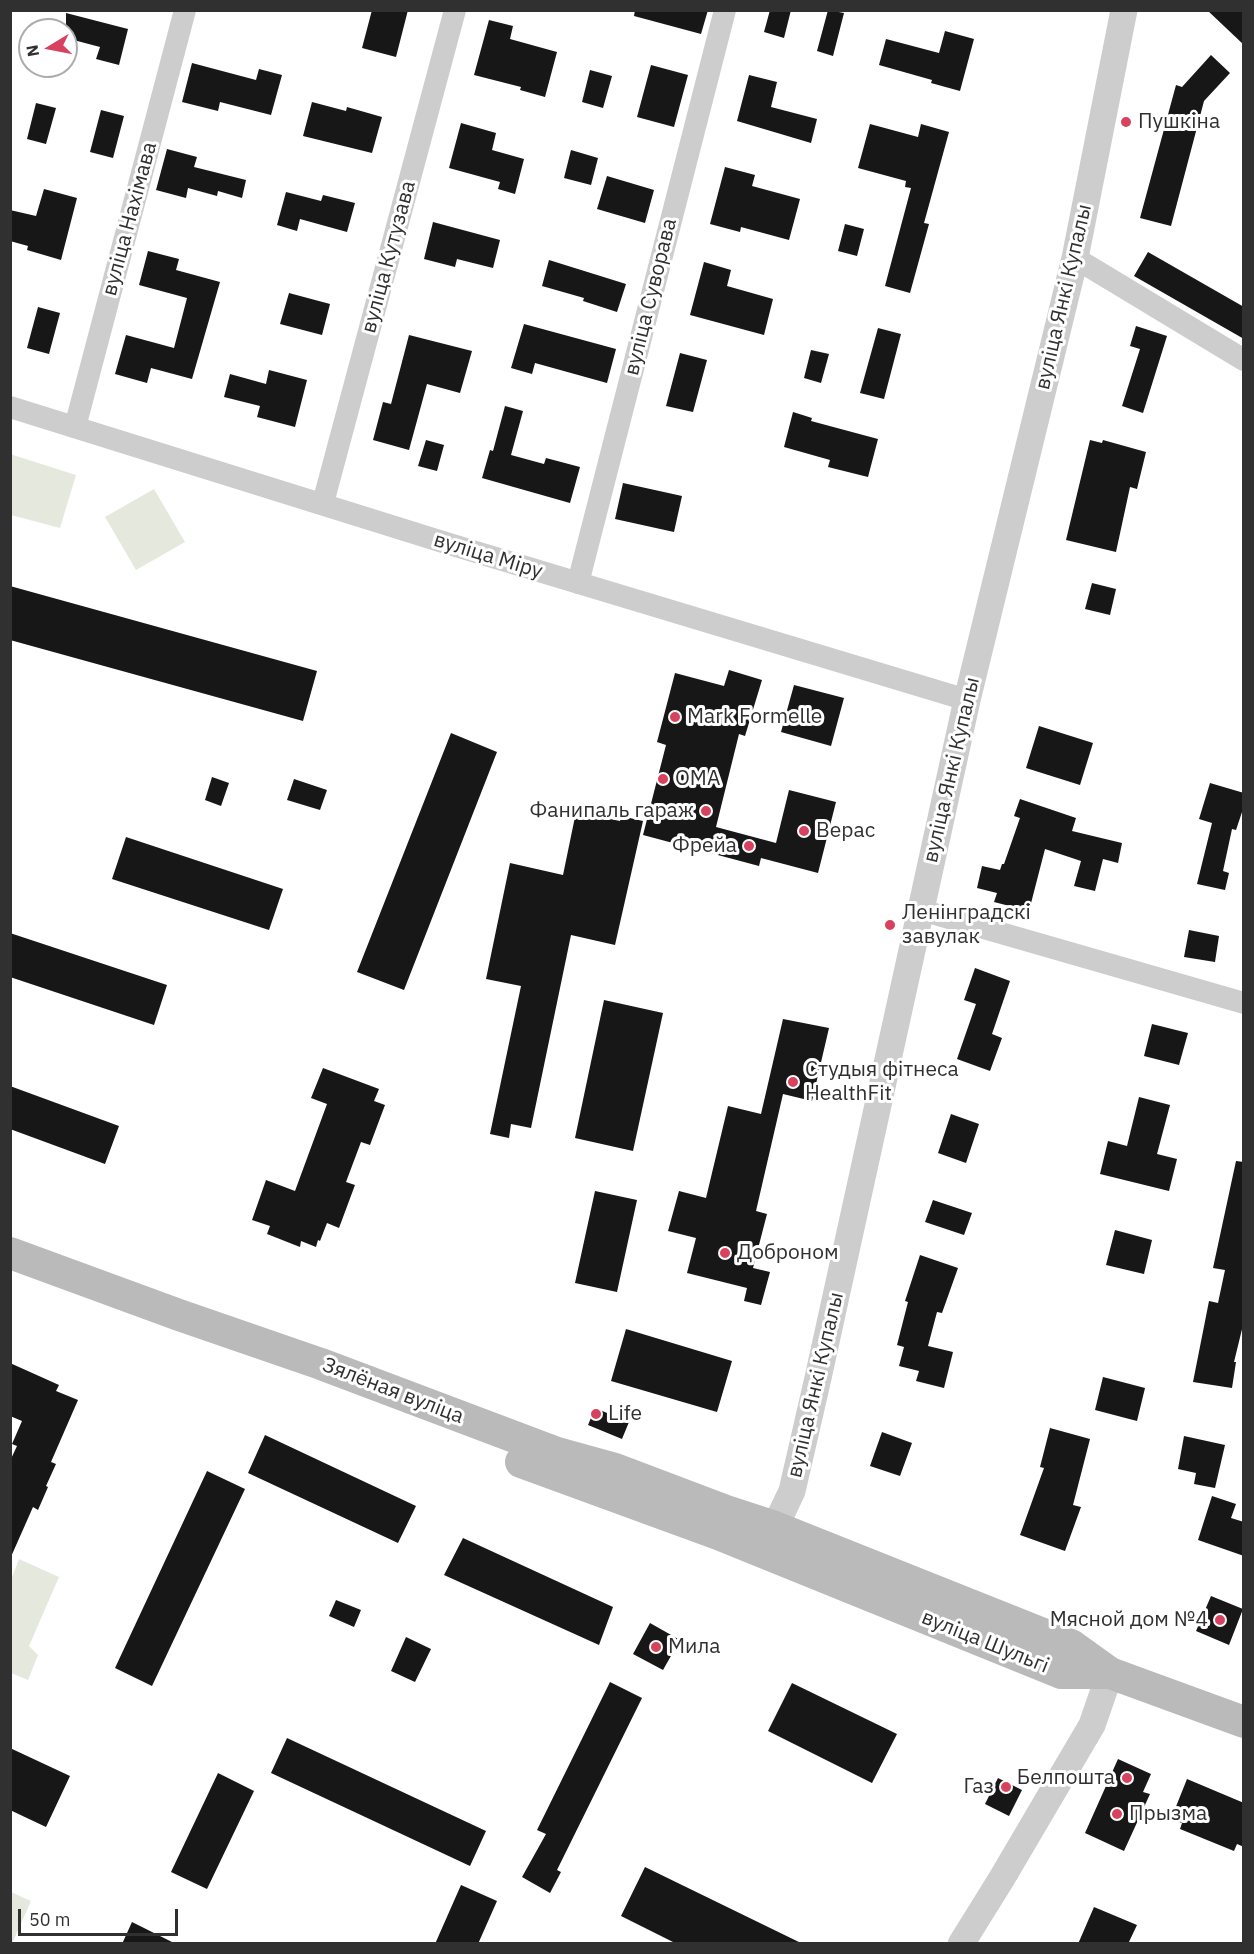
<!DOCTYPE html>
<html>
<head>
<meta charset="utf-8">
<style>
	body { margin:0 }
	#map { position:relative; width:1254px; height:1954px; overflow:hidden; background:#fff; font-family:"IBM Plex Sans",sans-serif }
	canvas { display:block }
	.frame { position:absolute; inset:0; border:12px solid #303030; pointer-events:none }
	.north { position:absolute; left:18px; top:18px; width:60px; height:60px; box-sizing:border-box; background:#fff; border:2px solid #acacac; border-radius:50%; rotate:260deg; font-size:16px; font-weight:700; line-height:24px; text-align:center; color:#303030 }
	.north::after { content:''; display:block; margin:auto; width:21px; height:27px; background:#d7435e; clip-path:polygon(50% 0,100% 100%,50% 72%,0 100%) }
	.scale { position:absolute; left:18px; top:1909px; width:160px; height:27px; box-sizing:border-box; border:3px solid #303030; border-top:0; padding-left:8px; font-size:18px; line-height:21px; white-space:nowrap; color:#303030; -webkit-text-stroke:4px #fff; paint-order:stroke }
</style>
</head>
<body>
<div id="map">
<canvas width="1254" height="1954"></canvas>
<div class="frame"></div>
<div class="north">N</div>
<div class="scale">50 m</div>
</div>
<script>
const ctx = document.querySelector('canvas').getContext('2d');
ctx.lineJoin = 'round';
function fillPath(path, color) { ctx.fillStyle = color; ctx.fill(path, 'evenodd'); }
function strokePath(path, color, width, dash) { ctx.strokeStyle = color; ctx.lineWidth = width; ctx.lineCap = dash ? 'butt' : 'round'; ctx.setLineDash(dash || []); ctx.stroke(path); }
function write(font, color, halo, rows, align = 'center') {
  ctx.font = font + ' "IBM Plex Sans",sans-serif'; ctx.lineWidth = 6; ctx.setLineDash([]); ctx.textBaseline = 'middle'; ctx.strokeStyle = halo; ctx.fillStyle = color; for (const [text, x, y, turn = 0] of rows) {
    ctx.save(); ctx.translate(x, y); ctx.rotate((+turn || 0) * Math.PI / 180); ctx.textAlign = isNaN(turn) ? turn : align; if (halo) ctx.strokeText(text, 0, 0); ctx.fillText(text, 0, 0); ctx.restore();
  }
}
fillPath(new Path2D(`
	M10,454L76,475L60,528L11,515Z
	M154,489L185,542L136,570L105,517Z
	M19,1559L59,1577L29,1646L38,1655L28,1680L11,1673V1580Z
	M11,1892L31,1901L12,1944L10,1943Z`), '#e5e9dd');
fillPath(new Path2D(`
	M372,10H408L396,57L362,48Z
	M635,10H708L701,34L634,16Z
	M770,10H791L784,38L764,32Z
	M828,10L844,13L833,56L817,51Z
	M1207,10H1244V45Z
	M66,13L128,29L119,65L96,59L100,47L66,38Z
	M489,20L513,26L510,39L557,52L545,97L520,90L521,87L474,75Z
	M945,31L974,39L960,91L931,83L932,80L879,65L886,39L939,53Z
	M1211,55L1230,73L1204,101L1171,226L1140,218L1176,85L1182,87Z
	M192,63L256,80L259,69L282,75L271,115L220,102L218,111L182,102Z
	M651,65L688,75L674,127L637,117Z
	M590,70L612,76L603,108L582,102Z
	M749,75L777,82L771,107L817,119L811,143L737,121Z
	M312,102L346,111L347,107L382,117L372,153L303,136Z
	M36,103L56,108L46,144L27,139Z
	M101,110L124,116L113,158L90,152Z
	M461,123L496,133L492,150L524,159L515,194L498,189L500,182L449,168Z
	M870,124L918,137L921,124L949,132L924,223L929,224L910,293L885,286L911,188L905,187L906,181L858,168Z
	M167,149L197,157L194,167L246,180L242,198L218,191L217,196L188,188L186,198L156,190Z
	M571,150L598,158L591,185L564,178Z
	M725,167L755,175L752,186L800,199L789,240L741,227L740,232L710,224Z
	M607,176L654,190L645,223L597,209Z
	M44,189L77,198L61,260L27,250L28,246L10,241V210L36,216Z
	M286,192L321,201L323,195L355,203L347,232L300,219L297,231L277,225Z
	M433,222L500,240L493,268L457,259L455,267L424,259Z
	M845,224L864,229L857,256L838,251Z
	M148,251L179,259L176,270L220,282L192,379L151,368L147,383L115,374L126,335L174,348L187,298L139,285Z
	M1148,252L1244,307V339L1134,276Z
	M549,260L626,284L617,312L583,301L584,298L542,286Z
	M704,262L731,270L727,286L773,299L764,335L690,315Z
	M289,293L330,304L322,335L280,324Z
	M38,307L60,313L49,354L27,348Z
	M524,324L616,349L607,383L535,363L532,374L511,368Z
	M1136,326L1167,336L1143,413L1122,406L1140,349L1130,346Z
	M878,328L901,334L884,399L860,393Z
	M409,335L472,351L460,393L427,384L409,450L373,440L383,402L391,404Z
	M811,350L829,354L821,383L804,378Z
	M680,353L707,360L693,412L666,406Z
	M269,370L307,380L295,427L257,417L260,406L224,397L230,374L266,384Z
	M505,406L523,411L511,455L544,464L546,458L580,467L570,503L482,478L490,450L493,451Z
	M793,412L812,418L811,421L878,439L868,477L828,467L830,460L784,447Z
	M426,440L444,445L437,471L418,466Z
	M1090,440L1102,443L1103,440L1146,452L1137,489L1130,487L1116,552L1066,540Z
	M623,483L682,496L674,532L615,519Z
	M1092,583L1116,589L1110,615L1085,609Z
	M10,586L317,671L303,721L10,640Z
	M729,670L762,680L745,736L739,734L716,827L776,843L789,790L836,802L818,873L761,858L759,866L643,835L666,745L657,742L675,673L724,686Z
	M794,685L844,698L831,746L781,732Z
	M1039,726L1093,743L1080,785L1026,768Z
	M451,733L497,752L404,990L357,972Z
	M212,777L229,783L221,806L205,800Z
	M294,779L327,790L320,810L287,800Z
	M1210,783L1244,793V806L1236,830L1232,829L1223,871L1229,873L1225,890L1197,884L1212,823L1199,819Z
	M1020,799L1076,818L1072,831L1122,843L1118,863L1103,859L1095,891L1074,886L1081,861L1045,849L1029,911L994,902L997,893L977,888L982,866L1000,870L1002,864H1004L1020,818L1014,816Z
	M576,812L620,821L621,816L643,821L615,945L571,935L531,1128L511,1124L509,1138L490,1134L521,986L486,979L510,863L563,875Z
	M126,837L283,889L269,930L112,879Z
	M1189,930L1219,936L1215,962L1184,957Z
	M10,933L167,985L154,1025L10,977Z
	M975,968L1010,981L992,1034L1002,1038L990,1071L957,1059L976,1004L964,1000Z
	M604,1000L663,1013L633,1151L575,1138Z
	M783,1019L829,1028L812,1101L783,1094L756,1211L767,1214L753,1268L770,1272L761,1305L744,1301L747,1288L687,1273L696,1238L668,1231L679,1191L706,1198L728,1106L761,1114Z
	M1152,1024L1188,1033L1179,1065L1144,1056Z
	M323,1068L379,1089L374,1101L385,1105L370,1145L361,1142L346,1182L355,1185L339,1228L327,1223L320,1241L318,1240L316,1247L301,1241L300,1247L267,1234L270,1226L252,1220L266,1180L295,1191L327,1104L311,1098Z
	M10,1086L119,1126L105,1164L10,1129Z
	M1139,1097L1170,1105L1157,1154L1177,1159L1169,1191L1100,1174L1108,1141L1127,1146Z
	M951,1114L979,1124L966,1163L938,1153Z
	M1236,1161L1244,1162V1321L1234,1362H1236L1232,1388L1193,1382L1209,1301L1218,1303L1225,1270L1213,1268Z
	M595,1191L637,1200L617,1292L575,1283Z
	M933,1200L972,1213L964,1235L925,1222Z
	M1115,1230L1152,1240L1144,1274L1106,1265Z
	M920,1255L958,1268L942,1313L937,1312L928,1346L953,1352L944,1388L916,1381L919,1371L899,1366L904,1347L897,1345L908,1302L905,1301Z
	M626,1329L732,1361L717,1412L611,1381Z
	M10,1363L59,1385L56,1391L78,1400L51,1462L56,1464L46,1486L48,1487L38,1510L33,1507L10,1559V1461L17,1446L12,1444L22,1421L10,1416Z
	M1103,1377L1145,1388L1137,1421L1095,1410Z
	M595,1408L629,1422L622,1439L588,1425Z
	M1050,1428L1090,1439L1073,1505L1081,1507L1065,1551L1020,1535L1044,1468L1040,1467Z
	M882,1432L912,1443L900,1476L870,1466Z
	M265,1435L416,1506L398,1543L248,1473Z
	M1184,1436L1225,1445L1215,1488L1194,1484L1196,1473L1178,1469Z
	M207,1471L245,1489L152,1686L115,1668Z
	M1212,1496L1236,1504L1231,1518L1244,1522V1556L1198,1540Z
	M463,1538L613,1607L599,1645L444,1575Z
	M1211,1596L1243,1609L1229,1645L1196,1631Z
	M336,1600L361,1610L354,1627L329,1616Z
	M650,1623L680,1640L663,1670L633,1654Z
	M406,1637L431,1649L415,1682L391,1671Z
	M610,1682L642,1698L557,1870L561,1872L550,1893L522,1877L546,1834L537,1830Z
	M792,1683L897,1734L872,1783L768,1731Z
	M287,1738L486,1831L470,1866L271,1773Z
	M10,1748L70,1776L46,1827L10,1810Z
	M1118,1759L1151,1774L1143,1792L1150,1794L1124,1851L1085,1833Z
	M218,1773L254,1791L207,1889L171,1872Z
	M998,1778L1022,1790L1009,1816L985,1804Z
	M1187,1779L1244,1803V1847L1237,1844L1234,1851L1180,1829L1182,1823L1171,1819Z
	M645,1867L803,1944H677L621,1916Z
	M461,1885L497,1901L478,1944H435Z
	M1094,1907L1137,1925L1128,1944H1078Z
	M132,1922L176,1944H122Z`), '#171717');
strokePath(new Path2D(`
	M1075,258L1244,360
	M10,407L446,543L967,700
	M75,427L185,10
	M323,503L455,10
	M578,583L725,10
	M921,910L1244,1003`), '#cdcdcd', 22);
strokePath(new Path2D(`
	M775,1527L792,1491L818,1378L967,700L1075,258L1124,10
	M961,1944L1002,1878L1092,1725L1110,1673`), '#cdcdcd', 27);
strokePath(new Path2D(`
	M10,1253L179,1315L321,1364L557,1453L615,1469L726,1511L775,1527L1071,1645L1110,1673L1244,1722
	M521,1462L718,1534L1061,1673H1110`), '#bababa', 32);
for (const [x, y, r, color] of [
	[1126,122,6,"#d7435e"],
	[675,717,6,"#d7435e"],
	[663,779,6,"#d7435e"],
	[706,811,6,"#d7435e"],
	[804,831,6,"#d7435e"],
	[749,846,6,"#d7435e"],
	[890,925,6,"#d7435e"],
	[793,1082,6,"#d7435e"],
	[725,1253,6,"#d7435e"],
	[596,1414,6,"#d7435e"],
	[1220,1620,6,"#d7435e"],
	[656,1647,6,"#d7435e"],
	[1127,1778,6,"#d7435e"],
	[1006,1787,6,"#d7435e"],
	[1117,1814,6,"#d7435e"]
]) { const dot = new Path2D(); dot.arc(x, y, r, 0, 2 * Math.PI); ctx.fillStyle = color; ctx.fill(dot); strokePath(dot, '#fff', 2); }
write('21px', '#303030', '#fff', [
	["Пушкіна",1138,122],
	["Mark Formelle",687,717],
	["ОМА",675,779],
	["Фанипаль гараж",694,811,"right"],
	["Верас",816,831],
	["Фрейа",737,846,"right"],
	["Ленінградскі",902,913],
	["завулак",902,937],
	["Студыя фітнеса",805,1070],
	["HealthFit",805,1094],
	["Доброном",737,1253],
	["Life",608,1414],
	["Мясной дом №4",1208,1620,"right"],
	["Мила",668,1647],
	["Белпошта",1115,1778,"right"],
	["Газ",994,1787,"right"],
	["Прызма",1129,1814]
], 'left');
write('21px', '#303030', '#fff', [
	["вуліца Нахімава",130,219,-75],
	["вуліца Кутузава",389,257,-75],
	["вуліца Суворава",651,297,-76],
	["вуліца Янкі Купалы",1064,297,-77],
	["вуліца Міру",488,556,17],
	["вуліца Янкі Купалы",952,770,-77],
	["вуліца Янкі Купалы",816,1385,-77],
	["Зялёная вуліца",393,1391,21],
	["вуліца Шульгі",985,1642,22]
]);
</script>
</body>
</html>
